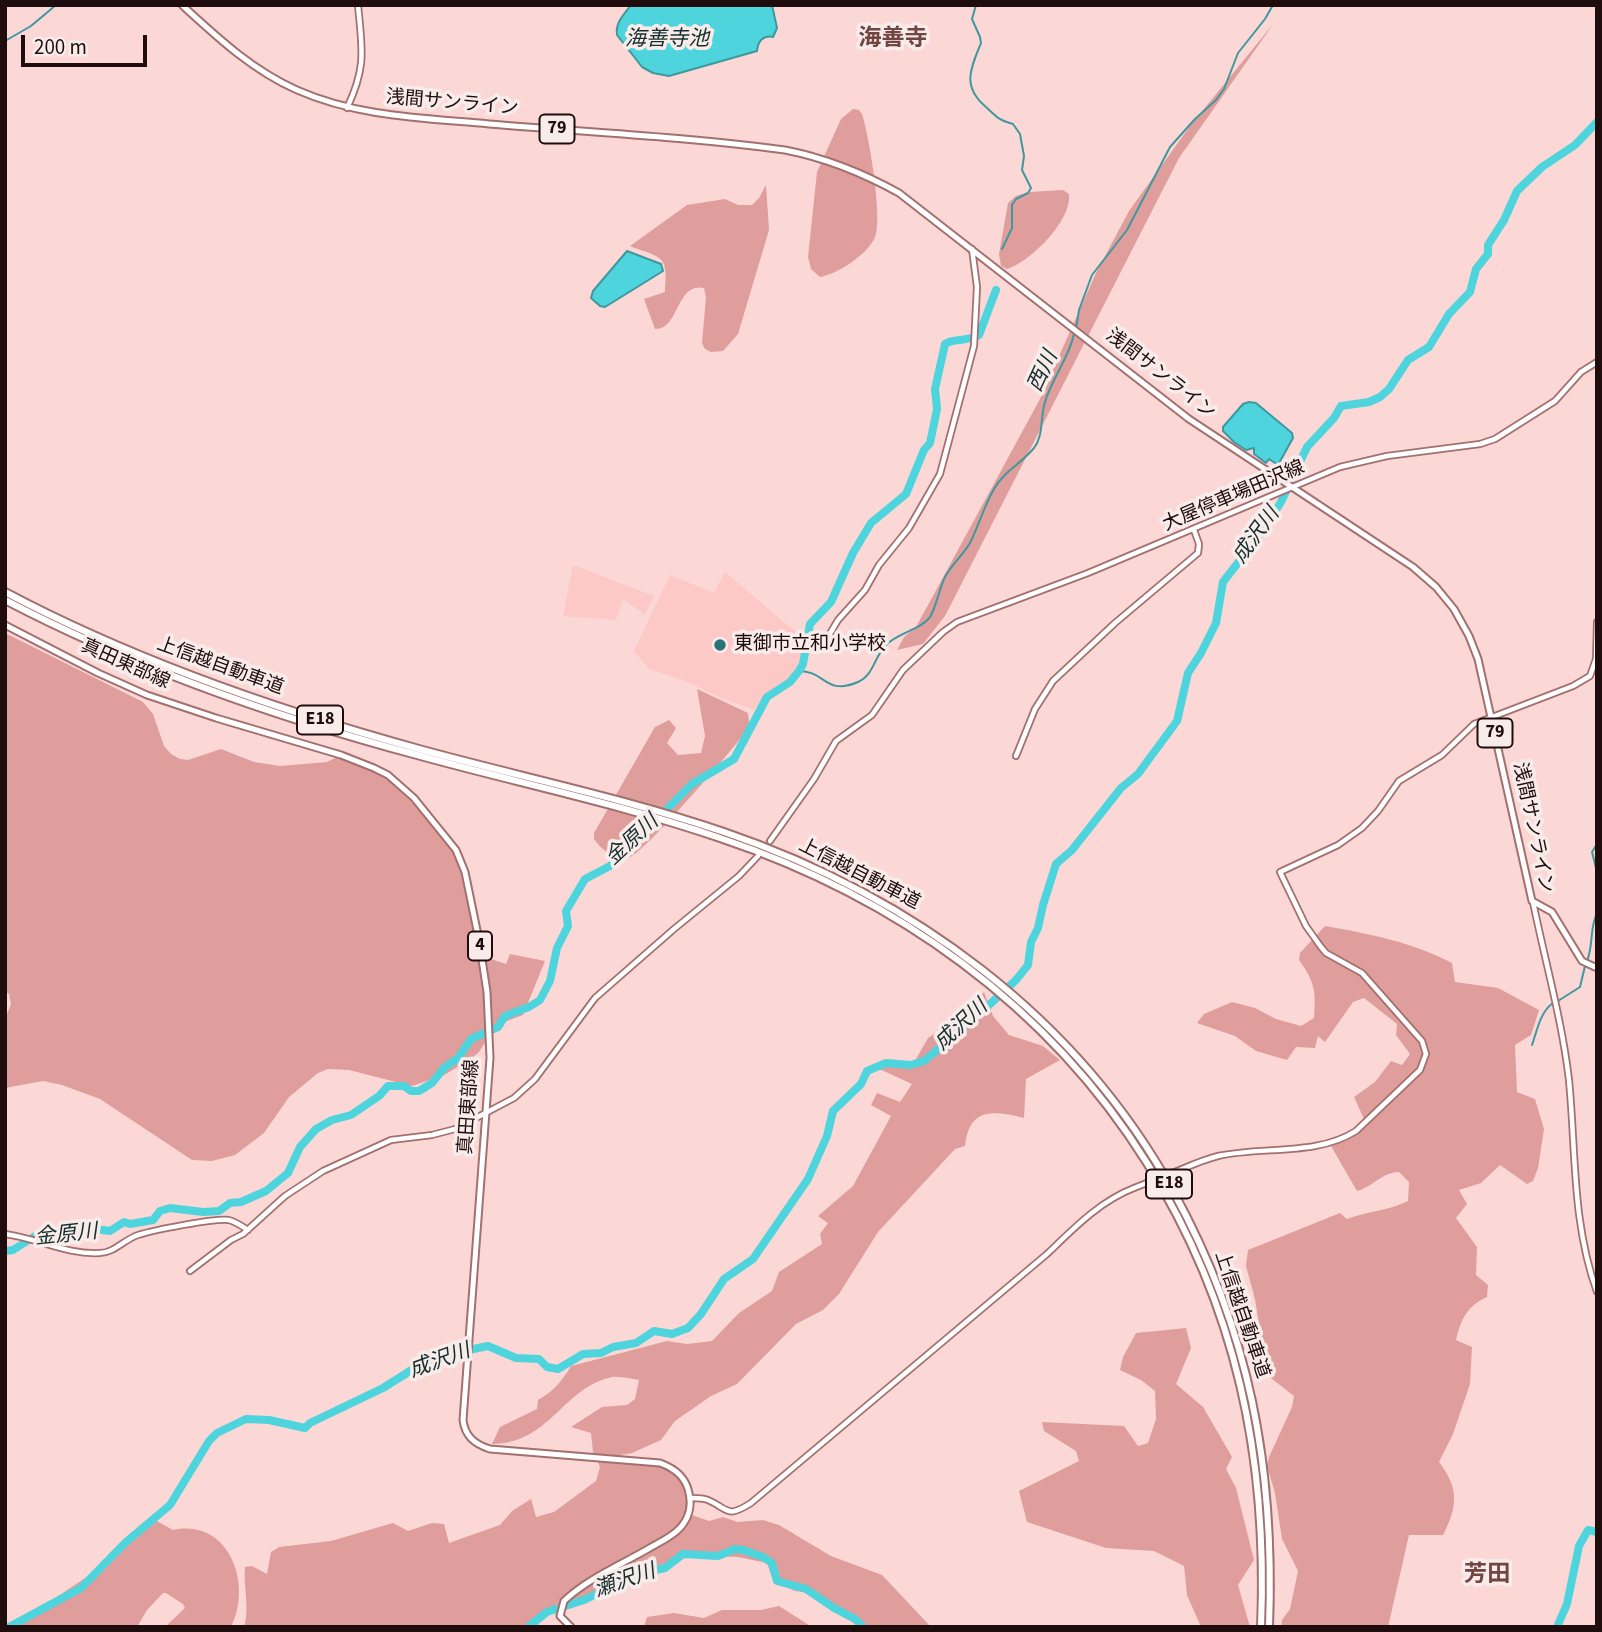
<!DOCTYPE html>
<html>
<head>
<meta charset="utf-8">
<style>
	body { margin:0 }
	#map { position:relative; width:1602px; height:1632px; overflow:hidden; background:#fbd8d6; font-family:"Source Sans 3",sans-serif }
	canvas { display:block }
	.frame { position:absolute; inset:0; border:7px solid #1f0c0c; pointer-events:none }
	.scale { position:absolute; left:21px; top:35px; width:126px; height:32px; box-sizing:border-box; border:4px solid #1f0c0c; border-top:0; padding-left:9px; font-size:21px; line-height:24px; white-space:nowrap; color:#1f0c0c; -webkit-text-stroke:5px #f8eceb; paint-order:stroke }
</style>
</head>
<body>
<div id="map">
<canvas width="1602" height="1632"></canvas>
<div class="frame"></div>
<div class="scale">200 m</div>
</div>
<script>
const ctx = document.querySelector('canvas').getContext('2d');
ctx.lineJoin = 'round';
function fillPath(path, color) { ctx.fillStyle = color; ctx.fill(path, 'evenodd'); }
function strokePath(path, color, width, dash) { ctx.strokeStyle = color; ctx.lineWidth = width; ctx.lineCap = dash ? 'butt' : 'round'; ctx.setLineDash(dash || []); ctx.stroke(path); }
function write(font, color, halo, rows, align = 'center') {
  ctx.font = font + ' "Source Sans 3","Noto Sans JP",sans-serif'; ctx.lineWidth = 7; ctx.setLineDash([]); ctx.textBaseline = 'middle'; ctx.strokeStyle = halo; ctx.fillStyle = color; for (const [text, x, y, turn = 0] of rows) {
    ctx.save(); ctx.translate(x, y); ctx.rotate((+turn || 0) * Math.PI / 180); ctx.textAlign = isNaN(turn) ? turn : align; if (halo) ctx.strokeText(text, 0, 0); ctx.fillText(text, 0, 0); ctx.restore();
  }
}
fillPath(new Path2D(`
	M573,565L654,596L645,615L623,599L616,620L563,616Z
	M725,572L804,639L800,665L791,678L766,694L754,710L719,697L683,680L649,669L634,651L670,575L714,593Z`), '#fcc9c6');
fillPath(new Path2D(`
	M1274,23L1179,158L945,616L923,644L897,650L904,637L916,627L1040,399L1096,273L1129,211L1190,126Z
	M853,109L859,110L862,114C869,135 883,219 875,237C868,254 838,274 820,277L811,269L808,257L817,172L841,119Z
	M766,185L769,230L738,334L723,351L711,352L705,349L702,343L706,297L704,288C676,282 679,330 655,329L644,299L665,292C668,254 663,259 630,246L687,205L725,199L738,205H752L759,198Z
	M1063,190L1069,194C1072,221 1030,262 1007,269L1001,266L999,254L1008,203L1016,196L1029,192Z
	M5,633L143,702L153,714L164,746L171,754L180,759L188,760L221,749L254,762L280,766L327,762L341,755L374,768L414,798L462,861L482,956L506,964L510,954L545,961L523,1015L496,1025L479,1052L468,1061L444,1075L412,1086L349,1070L328,1069L318,1073L289,1097L264,1133L235,1155L212,1161L192,1160L100,1099L62,1085L43,1081L5,1088V1019L11,1004L9,994L5,991Z
	M697,689L748,713L749,723L745,733C731,751 646,851 630,857C615,862 602,850 594,839V833L655,727L669,720L676,728L667,743L678,755L701,753L705,736Z
	M1325,926C1370,934 1412,942 1452,963L1455,982L1498,988L1539,1010L1531,1035L1515,1045L1517,1092L1535,1099L1544,1129L1538,1168L1533,1181L1527,1184L1500,1165L1481,1183L1459,1190L1467,1204L1456,1218L1477,1247L1476,1275L1488,1285L1487,1297C1467,1306 1461,1319 1456,1340L1472,1347L1470,1384L1453,1434L1439,1462C1459,1488 1458,1506 1443,1535H1409L1388,1627H1281L1282,1620L1290,1609L1298,1571L1282,1539L1275,1493L1267,1466L1269,1457L1292,1407L1294,1396L1267,1375L1255,1299L1246,1266L1248,1250L1340,1213L1347,1219C1368,1211 1388,1211 1408,1201L1409,1182L1399,1172C1382,1172 1373,1187 1357,1191L1331,1146L1352,1138L1364,1119L1354,1097L1375,1082L1391,1061L1402,1065L1410,1054L1396,1035L1397,1024L1364,998L1353,1002L1325,1042L1318,1036L1315,1048L1296,1047L1287,1060L1256,1051L1235,1036L1197,1023L1204,1014L1232,1002L1255,1008L1276,1019L1301,1026L1314,1018C1316,991 1315,982 1299,960L1300,953Z
	M984,992L993,1016L1009,1035L1043,1046L1060,1060L1026,1079L1024,1118C992,1110 969,1108 965,1146L955,1149L878,1232L839,1294L823,1310L796,1324L737,1384L711,1396L675,1421L661,1440L632,1453L610,1457L670,1466L688,1487L689,1514L709,1521L723,1517L737,1522L763,1520L779,1525L831,1556L882,1575L931,1627H861L814,1593L795,1591L773,1580L767,1563L738,1557L683,1555L612,1587L601,1596L539,1614L536,1627H244C250,1608 243,1586 245,1567L252,1566L267,1574L271,1552L279,1547L331,1541L393,1523L408,1531L432,1523L444,1524L449,1543L500,1525L512,1511L531,1499L536,1517L554,1512L596,1481L600,1467L593,1452L591,1433L571,1427L602,1407L627,1405L635,1399L639,1380C631,1379 621,1376 612,1377C562,1388 551,1443 492,1444L500,1427L537,1409L538,1400C553,1392 563,1380 571,1366L667,1341L687,1344L712,1341L739,1313L772,1291L779,1272L822,1244L820,1234L828,1223L818,1216L853,1186L891,1116L871,1105L877,1093L900,1102L912,1084L875,1067L909,1063L916,1059L928,1038L966,1012Z
	M1186,1328L1191,1348L1176,1384L1203,1407L1232,1457L1226,1469L1236,1488L1254,1560L1238,1585L1250,1627H1201L1187,1595L1184,1566L1154,1551L1106,1548L1027,1522L1019,1491L1079,1461L1076,1451L1044,1431L1042,1422L1124,1426L1138,1446L1148,1443L1156,1419L1155,1391L1141,1380L1120,1370L1123,1357L1136,1333Z
	M155,1520L173,1530C229,1518 253,1584 231,1627H165L185,1608L183,1604L166,1593H163L147,1610L137,1627H6L39,1609L103,1566Z
	M779,1606L812,1627H644L647,1617L674,1613L704,1618L722,1610H761Z`), '#df9e9b');
const water = new Path2D(`
	M631,5H772L777,28L773,37C763,35 758,41 757,51L669,76L653,73L642,67L617,35C615,23 624,14 631,5Z
	M627,251L661,264L663,271L605,307L600,306L591,298L593,291Z
	M1249,402L1256,403L1292,433L1293,438L1278,465L1269,459L1266,463L1254,454V448L1246,450L1234,442L1223,431V427L1243,404Z`);
fillPath(water, '#4dd4dd');
strokePath(water, '#3f989e', 2);
strokePath(new Path2D(`
	M976,5L972,19L980,37L981,43C971,68 961,86 986,107C997,117 998,120 1013,124L1020,134L1024,156L1022,170L1031,188L1028,193L1016,199L1012,205V228L1002,249
	M5,41L31,26L56,5
	M1076,329L1079,310L1092,275L1127,230L1170,147L1195,119L1216,100L1224,89L1238,53L1265,19L1273,5
	M799,671C826,671 825,696 858,682C874,675 874,657 886,645C897,633 922,629 930,617C937,605 939,589 945,577C952,564 963,555 970,543C979,525 984,506 994,489C1004,471 1021,464 1034,448C1044,435 1040,417 1045,402C1052,378 1069,358 1074,334
	M1597,844L1592,852L1597,872
	M1587,961C1594,943 1589,930 1597,913
	M1558,1001L1580,987L1585,966
	M1532,1045C1537,1031 1540,1012 1553,1003`), '#3f989e', 2);
strokePath(new Path2D(`
	M5,1251L13,1250L35,1236L72,1233L94,1229L110,1231L124,1222L130,1224L153,1220L160,1211L170,1208L203,1212L219,1211L230,1203L241,1202L266,1191L288,1173L300,1147L316,1129L332,1120L351,1115L379,1096L388,1086H404L411,1091H419L432,1083L444,1068L458,1058L471,1039L498,1027L505,1016L529,1007L540,1000L550,981L557,948L568,926L566,911L585,879L610,866L692,784L734,759L767,697L790,682L799,671L803,664L810,624L831,602L853,553L871,523L906,494L924,450L930,443L937,409L935,389L945,344C953,338 966,342 979,335L996,290
	M9,1627L81,1588L126,1542L170,1505L209,1441L217,1433L246,1419L269,1420L305,1428L310,1423L383,1388L418,1366L449,1354L488,1346L516,1358L539,1359L547,1367L558,1369L583,1354L601,1353L613,1347L636,1343L654,1331L672,1334L688,1328L701,1314L724,1279L753,1259L808,1179L827,1136L833,1111L861,1084L867,1071L886,1063L911,1065L924,1061L976,1017L1016,980L1028,965L1031,942L1038,928L1043,905L1056,864L1072,850L1121,788L1138,774L1177,721L1188,673L1201,653L1216,623L1223,582L1265,528L1281,502L1307,447L1334,418L1341,406L1369,402L1380,397L1389,389L1408,360L1429,347L1449,314L1470,292L1476,269L1488,254V245L1504,220L1517,191L1542,167L1575,145L1597,122
	M528,1627L547,1612L584,1600L638,1574L665,1568L683,1554L718,1556L735,1549L743,1550L763,1557L772,1563L777,1581L806,1589L834,1608L855,1619L863,1627
	M1557,1627L1567,1604L1579,1546L1588,1530L1597,1532`), '#4dd4dd', 8);
const secondary = new Path2D(`
	M347,108C367,66 362,49 358,5
	M822,647L838,620L865,590L879,565L909,528L940,474L974,346L977,287L972,249
	M1016,756L1035,709L1053,681L1115,623L1198,553L1199,544L1194,530
	M770,841L814,779L836,741L872,715L903,670L943,632L957,622L1088,573L1340,467L1387,456L1480,444L1495,439L1555,401L1581,372L1597,362
	M1533,902C1545,961 1562,1020 1569,1080C1576,1152 1572,1223 1597,1292
	M1182,1169C1194,1164 1206,1159 1218,1156C1263,1146 1317,1156 1356,1131L1420,1070L1426,1054L1422,1041L1362,973L1326,953L1321,947L1306,926L1280,872L1338,845L1362,828L1378,811L1399,781L1442,755L1474,724L1573,686L1590,676L1596,659L1597,622
	M5,1234C37,1238 67,1255 100,1253C114,1253 125,1239 138,1235C154,1230 214,1218 229,1220C236,1222 242,1226 248,1230
	M190,1271L231,1240L243,1234L285,1196L323,1171L391,1140L432,1135L455,1129L514,1098L535,1079L595,998L674,929L739,876L758,856
	M691,1498C696,1498 703,1498 708,1500C729,1509 726,1519 751,1503L1047,1254C1073,1229 1100,1201 1134,1188`);
const primary = new Path2D(`
	M182,5C218,38 252,70 297,90C358,117 424,118 489,124C587,132 687,137 785,150C826,158 863,173 899,193L1189,419L1413,567L1436,587L1454,609L1469,636L1478,659L1532,901L1552,912L1582,961L1597,968
	M5,625L98,673L147,695L216,718L341,755L374,768L388,775L414,798L456,850L465,872L479,940L487,992L490,1058L463,1420C465,1436 474,1444 490,1449L660,1463C674,1468 686,1477 689,1493C692,1506 689,1518 680,1528C672,1537 658,1543 648,1549C620,1565 587,1579 564,1601L560,1616L571,1627`);
const highway = new Path2D(`
	M5,592C135,661 277,710 419,749C521,777 624,798 724,832C911,896 1076,1016 1173,1191C1250,1331 1275,1468 1269,1627
	M5,600C135,668 275,717 417,755C518,783 621,804 720,838C896,897 1048,1005 1147,1163C1237,1306 1268,1460 1261,1627`);
strokePath(secondary, '#a2706e', 8);
strokePath(primary, '#a2706e', 9);
strokePath(highway, '#a2706e', 10);
strokePath(secondary, '#fff', 4.5);
strokePath(primary, '#fff', 5);
strokePath(highway, '#fff', 6);
const secondaryBridge = new Path2D(`
	M1134,1188L1182,1169`);
strokePath(secondaryBridge, '#a2706e', 8, []);
strokePath(secondaryBridge, '#fff', 4.5);
for (const [x, y, r, color] of [
	[720,645,7,"#297379"]
]) { const dot = new Path2D(); dot.arc(x, y, r, 0, 2 * Math.PI); ctx.fillStyle = color; ctx.fill(dot); strokePath(dot, '#f8eceb', 2.5); }
for (const [x, y, w] of [
	[557,129,35],
	[320,720,46],
	[1495,733,35],
	[480,946,24],
	[1169,1184,46]
]) { const box = new Path2D(); box.roundRect(x - w / 2, y - 14.5, w, 29, 5); ctx.fillStyle = '#f8eceb'; ctx.fill(box); strokePath(box, '#1f0c0c', 2); }
write('bold 18px', '#1f0c0c', null, [
	["79",557,129],
	["E18",320,720],
	["79",1495,733],
	["4",480,946],
	["E18",1169,1184]
]);
write('19px', '#1f0c0c', '#f8eceb', [
	["浅間サンライン",452,104,5],
	["浅間サンライン",1160,375,38],
	["大屋停車場田沢線",1234,497,-23],
	["真田東部線",125,665,24],
	["上信越自動車道",220,667,20],
	["浅間サンライン",1532,828,78],
	["上信越自動車道",859,875,27],
	["真田東部線",470,1107,-86],
	["上信越自動車道",1241,1315,71]
]);
write('19px', '#1f0c0c', '#f8eceb', [
	["東御市立和小学校",734,645]
], 'left');
write('italic 21px', '#172e2f', '#f8eceb', [
	["海善寺池",667,40],
	["西川",1044,372,-65],
	["成沢川",1257,536,-54],
	["金原川",633,841,-43],
	["成沢川",962,1026,-43],
	["金原川",66,1236,-6],
	["成沢川",440,1362,-20],
	["瀬沢川",625,1582,-19]
]);
write('bold 23px', '#724442', '#f8eceb', [
	["海善寺",893,40],
	["芳田",1487,1576]
]);
</script>
</body>
</html>
